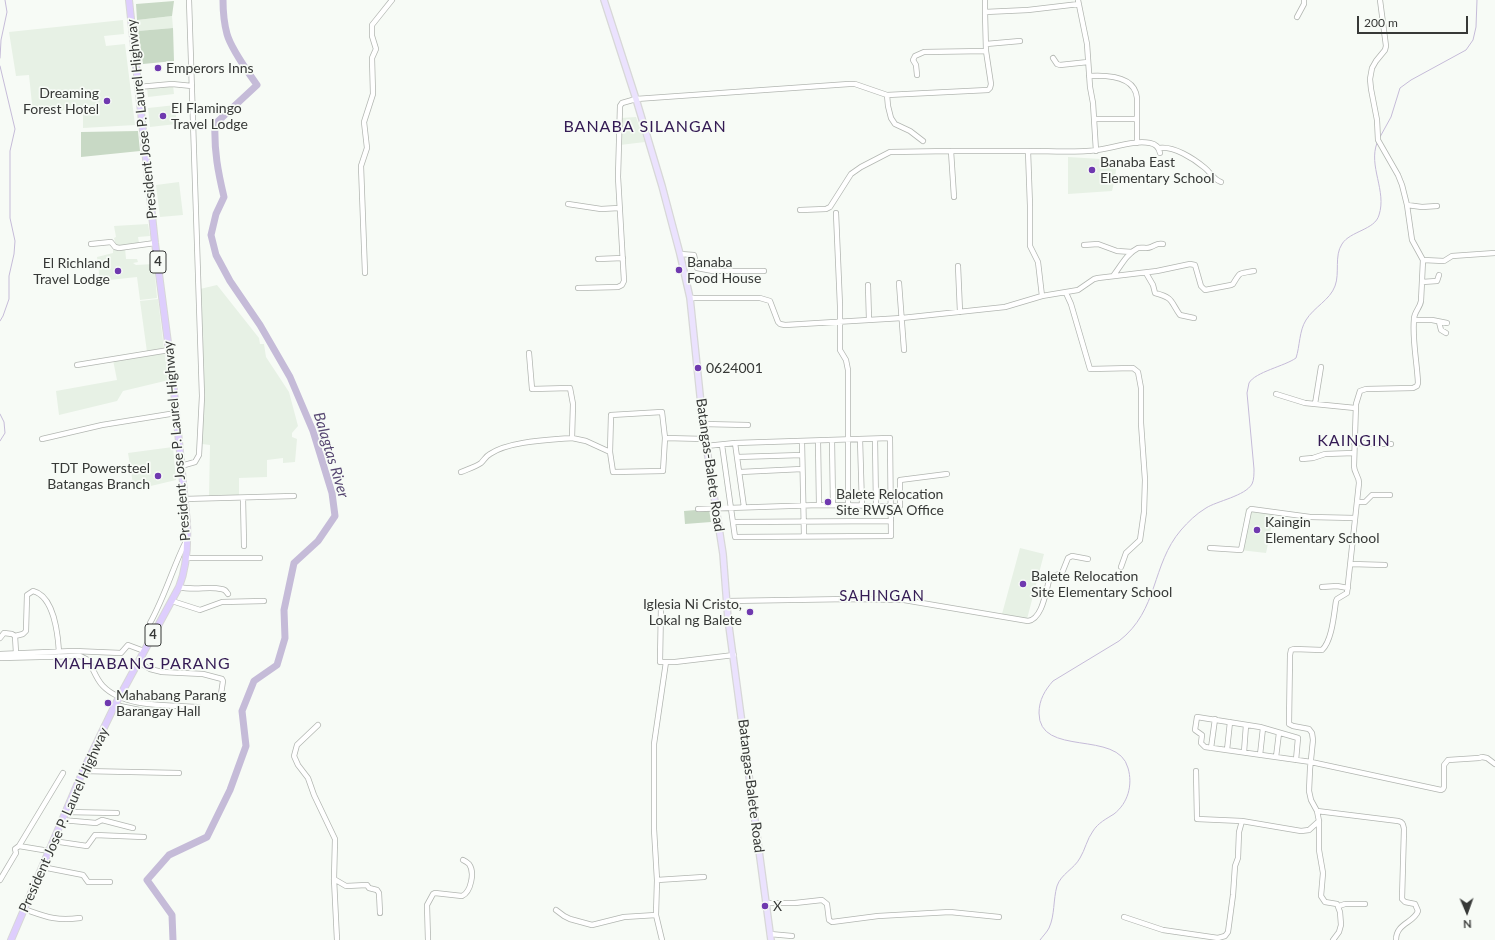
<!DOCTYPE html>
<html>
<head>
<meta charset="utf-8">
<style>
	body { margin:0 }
	#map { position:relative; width:1495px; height:940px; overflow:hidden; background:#f7fbf6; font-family:Lato,sans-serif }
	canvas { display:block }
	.north { position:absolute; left:1447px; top:892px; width:40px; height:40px; -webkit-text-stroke:3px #f7fbf6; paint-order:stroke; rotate:178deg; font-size:11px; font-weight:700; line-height:16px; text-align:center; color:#373937 }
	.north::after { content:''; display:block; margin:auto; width:14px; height:18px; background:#373937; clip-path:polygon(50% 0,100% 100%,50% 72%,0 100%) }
	.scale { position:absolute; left:1357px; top:16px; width:111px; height:18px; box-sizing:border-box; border:2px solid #373937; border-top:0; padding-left:5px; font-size:12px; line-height:14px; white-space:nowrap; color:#373937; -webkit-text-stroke:3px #f7fbf6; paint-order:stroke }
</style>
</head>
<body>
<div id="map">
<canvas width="1495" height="940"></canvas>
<div class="north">N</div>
<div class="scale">200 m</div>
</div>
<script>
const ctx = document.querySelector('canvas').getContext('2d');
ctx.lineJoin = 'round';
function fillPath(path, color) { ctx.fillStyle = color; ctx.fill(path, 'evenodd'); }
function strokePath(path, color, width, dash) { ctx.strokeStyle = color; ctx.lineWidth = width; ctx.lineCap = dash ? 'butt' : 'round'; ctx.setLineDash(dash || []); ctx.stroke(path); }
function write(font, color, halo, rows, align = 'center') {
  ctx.font = font + ' Lato,sans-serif'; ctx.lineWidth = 3.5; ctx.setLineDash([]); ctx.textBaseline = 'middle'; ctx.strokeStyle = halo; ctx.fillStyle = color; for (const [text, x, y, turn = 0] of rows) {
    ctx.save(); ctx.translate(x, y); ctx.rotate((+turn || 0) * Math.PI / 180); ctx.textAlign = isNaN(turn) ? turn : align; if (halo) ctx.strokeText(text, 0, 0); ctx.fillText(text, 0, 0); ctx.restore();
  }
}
fillPath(new Path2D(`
	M172,16L173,28L138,31L137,20Z
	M123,20L124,34L104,36L106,46L125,44L135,125L83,128V108L33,114L29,75L16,76L9,32Z
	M173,85L174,94L148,97L147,88Z
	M176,105V124L150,127L148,108Z
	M636,117L645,142L620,145L621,118Z
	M1068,157L1117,160L1115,179L1112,191L1068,194Z
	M179,182L183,215L160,217L156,185Z
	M148,224L150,236L138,237L139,243L118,246L116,245L114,238L116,237L114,226Z
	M125,248L126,259H137L138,262L133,263L136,265L154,264L157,298L140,300L137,277L100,281L97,257L113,253V250Z
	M217,285L259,338L260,344H264L266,357L289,392L298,426L292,433V437L297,439L295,462L283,463V458L267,460V477L239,478V495L209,496L210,445L202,444L200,289Z
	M158,299L164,349L147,352L140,301Z
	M164,351L169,380L123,391L117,401L59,415L56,391L117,380L113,360Z
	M173,447L176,480L134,490L128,453Z
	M1246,508L1275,511L1266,553L1240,550Z
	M1020,548L1044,554L1027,619L1002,614Z`), '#e7f1e5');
fillPath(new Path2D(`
	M174,1L172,16L137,20L136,4Z
	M173,28L174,61L143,64L138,31Z
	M138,131L140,151L81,157V132Z
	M709,509L711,522L685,524L684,511Z`), '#c8d9c5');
strokePath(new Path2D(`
	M0,58L1,40L7,12L5,0
	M0,66L15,129L10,151V218L15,241L14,254L9,276V299L3,316L0,321
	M1380,137L1391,117L1400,88L1411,80L1466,50L1473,40L1476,27L1477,0
	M0,414L4,422L5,433L0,441
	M1040,940C1043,936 1047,932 1049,928C1055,915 1053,900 1057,886C1061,874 1074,869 1080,858C1085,850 1087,839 1093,831C1098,823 1106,819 1114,814C1128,803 1133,785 1128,768C1118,729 1039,758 1039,713C1039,700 1045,690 1053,681L1119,641C1159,610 1151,565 1181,530C1188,522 1196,514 1206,508C1217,501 1245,496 1252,484C1254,480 1254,474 1254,469L1247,393C1248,390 1248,386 1249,383C1255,372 1285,366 1296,358C1300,346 1299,331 1306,320C1314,307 1330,300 1335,286C1340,273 1334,256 1342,244C1350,231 1375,230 1379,215C1387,191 1368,166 1377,143`), '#c5bbd8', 1);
strokePath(new Path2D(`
	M173,940L172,915L147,880L169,855L207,837L230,790L246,746L242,711L254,681L277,665L285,638L284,610L294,563L318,541L335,516L332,493L313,431L290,377L260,325L230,281L216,255L211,235L216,214L224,197C218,172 214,151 215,124L257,85C248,72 231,49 227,34C224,23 223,11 223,0`), '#c5bbd8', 7);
const minor = new Path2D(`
	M1078,0L1087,44L1090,87L1093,103L1096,151
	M985,12V0
	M1297,17L1304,4V0
	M986,44L1020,41
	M1053,58L1057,64L1060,65L1088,62
	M917,75L916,65L913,60L915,56L924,52L986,51
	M1089,76C1106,75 1135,76 1137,98V143
	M138,87L172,84L192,86
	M887,95L888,106L891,118L895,124L910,131L923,141
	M1094,119H1137
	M1159,148C1174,146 1193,158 1205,168C1211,173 1213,179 1221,182
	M1028,151C1051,151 1075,153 1097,150C1114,148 1133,140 1150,143C1156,144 1159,148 1160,153
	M954,197L951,151H1028L1030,206V246L1038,262L1042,296
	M568,204L601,209L619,208
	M1407,205L1422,207L1437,206
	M800,210L826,209L830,207L851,174L861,167L890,152L951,151
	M836,213L840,306V350L846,360L848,370V505
	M91,244L111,242L115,247L119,248L155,243
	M1084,245L1098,244L1117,251L1132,252
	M680,254L694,255L697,268L713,271H764
	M598,259L623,258
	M1423,260L1444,261L1452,256L1495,253
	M958,266L960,312
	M365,273L361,166L367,148L364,122L373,94L372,58L376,49L372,36V25L392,0
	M1146,273L1153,285L1155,293C1174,298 1170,301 1180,315L1194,318
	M1113,276C1121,266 1126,254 1138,248C1143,247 1147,249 1151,247C1156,245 1157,243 1163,244
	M1422,282L1437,281L1439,275
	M899,283L904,350
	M868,285L869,320
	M578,288L618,287L622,285L624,281L618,177L620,106L622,103L636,99L849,84H855L887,95L988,90L990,88L991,84L986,51L985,12L1028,10L1079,4
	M1066,293L1071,304L1090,369L1133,368L1138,372L1141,388V423L1145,480L1144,512L1140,540L1126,553L1121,567
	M690,298H760L770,301L778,322L780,324L785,325L902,318L1005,307L1042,296L1078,290L1094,279L1098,278L1157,271L1190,264L1195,265L1201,286L1205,290L1231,285L1233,284C1241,271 1238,274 1254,271
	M1414,320H1432L1447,323
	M1439,322L1441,330L1446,333
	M529,353L532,389L570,388L573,404L572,438L586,441L610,452
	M77,365L169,350
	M1276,394L1305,403L1355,408
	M1315,404L1321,367
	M662,412L665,438L663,471L613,472L610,452L611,415Z
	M703,424L748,425
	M665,438L705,439
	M42,439L102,425L176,413
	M860,439L862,506
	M875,439L876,506
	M832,440L833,505
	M818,441L819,505
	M802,442L804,536
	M735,443L744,507
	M1354,443L1391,444
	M706,446L735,443L890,438L891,536L735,537L722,445
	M737,457L802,455
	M1302,459L1313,458L1325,454L1354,453
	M181,466L195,462L199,455L202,396L189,0
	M461,472C468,469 475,467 481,463C484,460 486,456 490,454C509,441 549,440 572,438
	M740,472L802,469
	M243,498L244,546
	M184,499L294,496
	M1357,502H1365L1372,495H1390
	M698,509L819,505L900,506V480L947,474
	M733,522L891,521
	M1210,548L1241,550L1249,511L1251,509L1310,517L1355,518
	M186,558H260
	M1351,564L1385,565
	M179,587C195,591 208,586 221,589C225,589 226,591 228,594
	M1322,587L1337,586L1348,588
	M172,601L200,610L222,602L264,601
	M727,601L850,599L904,600L1028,621C1043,619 1046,589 1050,577L1062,573L1068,558L1072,556L1088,559
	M661,606L660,662H675L734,655
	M150,623C165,596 173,567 186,541
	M0,638L4,633L12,634L15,636
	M16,653L15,636L23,634L26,631L27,595L33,591C54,596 58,635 59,652
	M0,654L74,651L121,653L128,645L144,651
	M0,658L80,656L88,660C93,668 96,679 103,686C124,708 170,705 198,707
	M138,662L150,669L162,672L203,674L222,679L223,681L221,694
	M115,705L154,713
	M318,725L297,745L294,756L298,765L308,778L314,795L335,839L334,879L337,940
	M1211,748L1215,719
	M1227,750L1230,722
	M1244,752L1246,725
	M1260,755L1263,728
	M1276,757L1279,733
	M1296,760L1298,738L1260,727L1197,717L1195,730L1202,735L1201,743L1205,747L1311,762L1441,790L1443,789L1444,787V765L1448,760L1479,758L1482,757L1487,758L1495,764
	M83,771L179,773
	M1196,771L1197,819L1242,821L1301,831L1309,830L1319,821
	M1317,811L1398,821C1403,822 1403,824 1404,829L1402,899L1405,902L1415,904L1418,911C1414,923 1396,923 1396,940
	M66,812L117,813
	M62,820L96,823L102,820L133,828
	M53,841L87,846L95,835L144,837
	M19,846L63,773
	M42,867L83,875L88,882H110
	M334,879L346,886L367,885L369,888L377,890L379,893L380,913
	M0,880L16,853L15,849L19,846L49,851
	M657,880L704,877
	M766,903H795L822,900L827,904L829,920L832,922L878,916L950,912L999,917
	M1339,906L1345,904H1365
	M24,909C47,917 55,921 80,918
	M556,910L564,916L570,919L592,925L624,917L656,915
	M1124,917L1163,930L1218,938L1225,936L1228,932L1233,895L1235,866L1238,858L1239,832L1242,821
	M770,934L792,936
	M428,940L427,905L433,894L435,893L462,896C471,892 475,872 469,864C467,862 465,861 463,860
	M662,940L656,915L657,880L654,829V744L666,662
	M1333,940L1339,932L1341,925L1340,912L1337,904L1325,902L1321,896L1323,873L1319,850V821L1317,811L1311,800L1309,791L1310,769L1313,740L1312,733L1309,729L1293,726L1289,724L1290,655L1291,650L1294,649L1322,650C1332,641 1334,614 1336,601L1337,599L1347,593L1359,483C1359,476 1354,473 1354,466L1356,404L1360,391L1366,389L1413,388L1417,386L1418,383C1417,361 1412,340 1414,319C1414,312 1420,308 1421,301L1423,260L1412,240L1407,205L1402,185L1398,175L1378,140L1377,120L1371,89L1370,79L1372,68L1376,61L1385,50L1386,46L1380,0`);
const major = new Path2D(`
	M604,0L636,99L662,186L680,254L690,298L703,424L723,554L728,619L771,940`);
const highway = new Path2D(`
	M11,940L83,771L115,705L179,587C187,567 188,545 187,523L173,381L155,243L129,0`);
strokePath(minor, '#b2b6b1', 6);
strokePath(major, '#d7d7d7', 8);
strokePath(highway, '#d7d7d7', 8);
strokePath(minor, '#fff', 4.5);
strokePath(major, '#ebe2fe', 5.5);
strokePath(highway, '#decefd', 6);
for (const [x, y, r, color] of [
	[158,68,4,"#6f39af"],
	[107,101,4,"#6f39af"],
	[163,116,4,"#6f39af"],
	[1092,170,4,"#6f39af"],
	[679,270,4,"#6f39af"],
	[118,271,4,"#6f39af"],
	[698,368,4,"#6f39af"],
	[158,476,4,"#6f39af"],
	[828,502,4,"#6f39af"],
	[1257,530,4,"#6f39af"],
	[1023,584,4,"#6f39af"],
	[750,612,4,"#6f39af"],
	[108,703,4,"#6f39af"],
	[765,906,4,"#6f39af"]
]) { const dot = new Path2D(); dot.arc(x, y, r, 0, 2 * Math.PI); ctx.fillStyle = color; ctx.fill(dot); strokePath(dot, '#f7fbf6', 1.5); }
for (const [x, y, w] of [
	[158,262,16],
	[153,635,16]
]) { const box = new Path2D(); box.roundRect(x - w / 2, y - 11, w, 22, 3); ctx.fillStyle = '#f7fbf6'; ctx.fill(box); strokePath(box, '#373937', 1); }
write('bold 13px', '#373937', null, [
	["4",158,262],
	["4",153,635]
]);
write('14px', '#373937', '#f7fbf6', [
	["Emperors Inns",166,68],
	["Dreaming",99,93,"right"],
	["Forest Hotel",99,109,"right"],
	["El Flamingo",171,108],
	["Travel Lodge",171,124],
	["Banaba East",1100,162],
	["Elementary School",1100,178],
	["Banaba",687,262],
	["Food House",687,278],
	["El Richland",110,263,"right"],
	["Travel Lodge",110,279,"right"],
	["0624001",706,368],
	["TDT Powersteel",150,468,"right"],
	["Batangas Branch",150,484,"right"],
	["Balete Relocation",836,494],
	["Site RWSA Office",836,510],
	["Kaingin",1265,522],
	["Elementary School",1265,538],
	["Balete Relocation",1031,576],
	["Site Elementary School",1031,592],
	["Iglesia Ni Cristo,",742,604,"right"],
	["Lokal ng Balete",742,620,"right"],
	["Mahabang Parang",116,695],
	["Barangay Hall",116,711],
	["X",773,906]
], 'left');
write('14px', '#373937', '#f7fbf6', [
	["President Jose P. Laurel Highway",142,119,-96],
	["President Jose P. Laurel Highway",177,441,-95],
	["Batangas-Balete Road",710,465,82],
	["Batangas-Balete Road",751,786,83],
	["President Jose P. Laurel Highway",64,820,-66]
]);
write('italic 15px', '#554570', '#f7fbf6', [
	["Balagtas River",331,455,73]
]);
ctx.letterSpacing = '1px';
write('15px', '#341b54', '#f7fbf6', [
	["SAHINGAN",882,596]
]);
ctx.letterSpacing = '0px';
ctx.letterSpacing = '1px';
write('16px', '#341b54', '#f7fbf6', [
	["BANABA SILANGAN",645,127],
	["KAINGIN",1354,441],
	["MAHABANG PARANG",142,664]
]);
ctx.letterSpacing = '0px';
</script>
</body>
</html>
